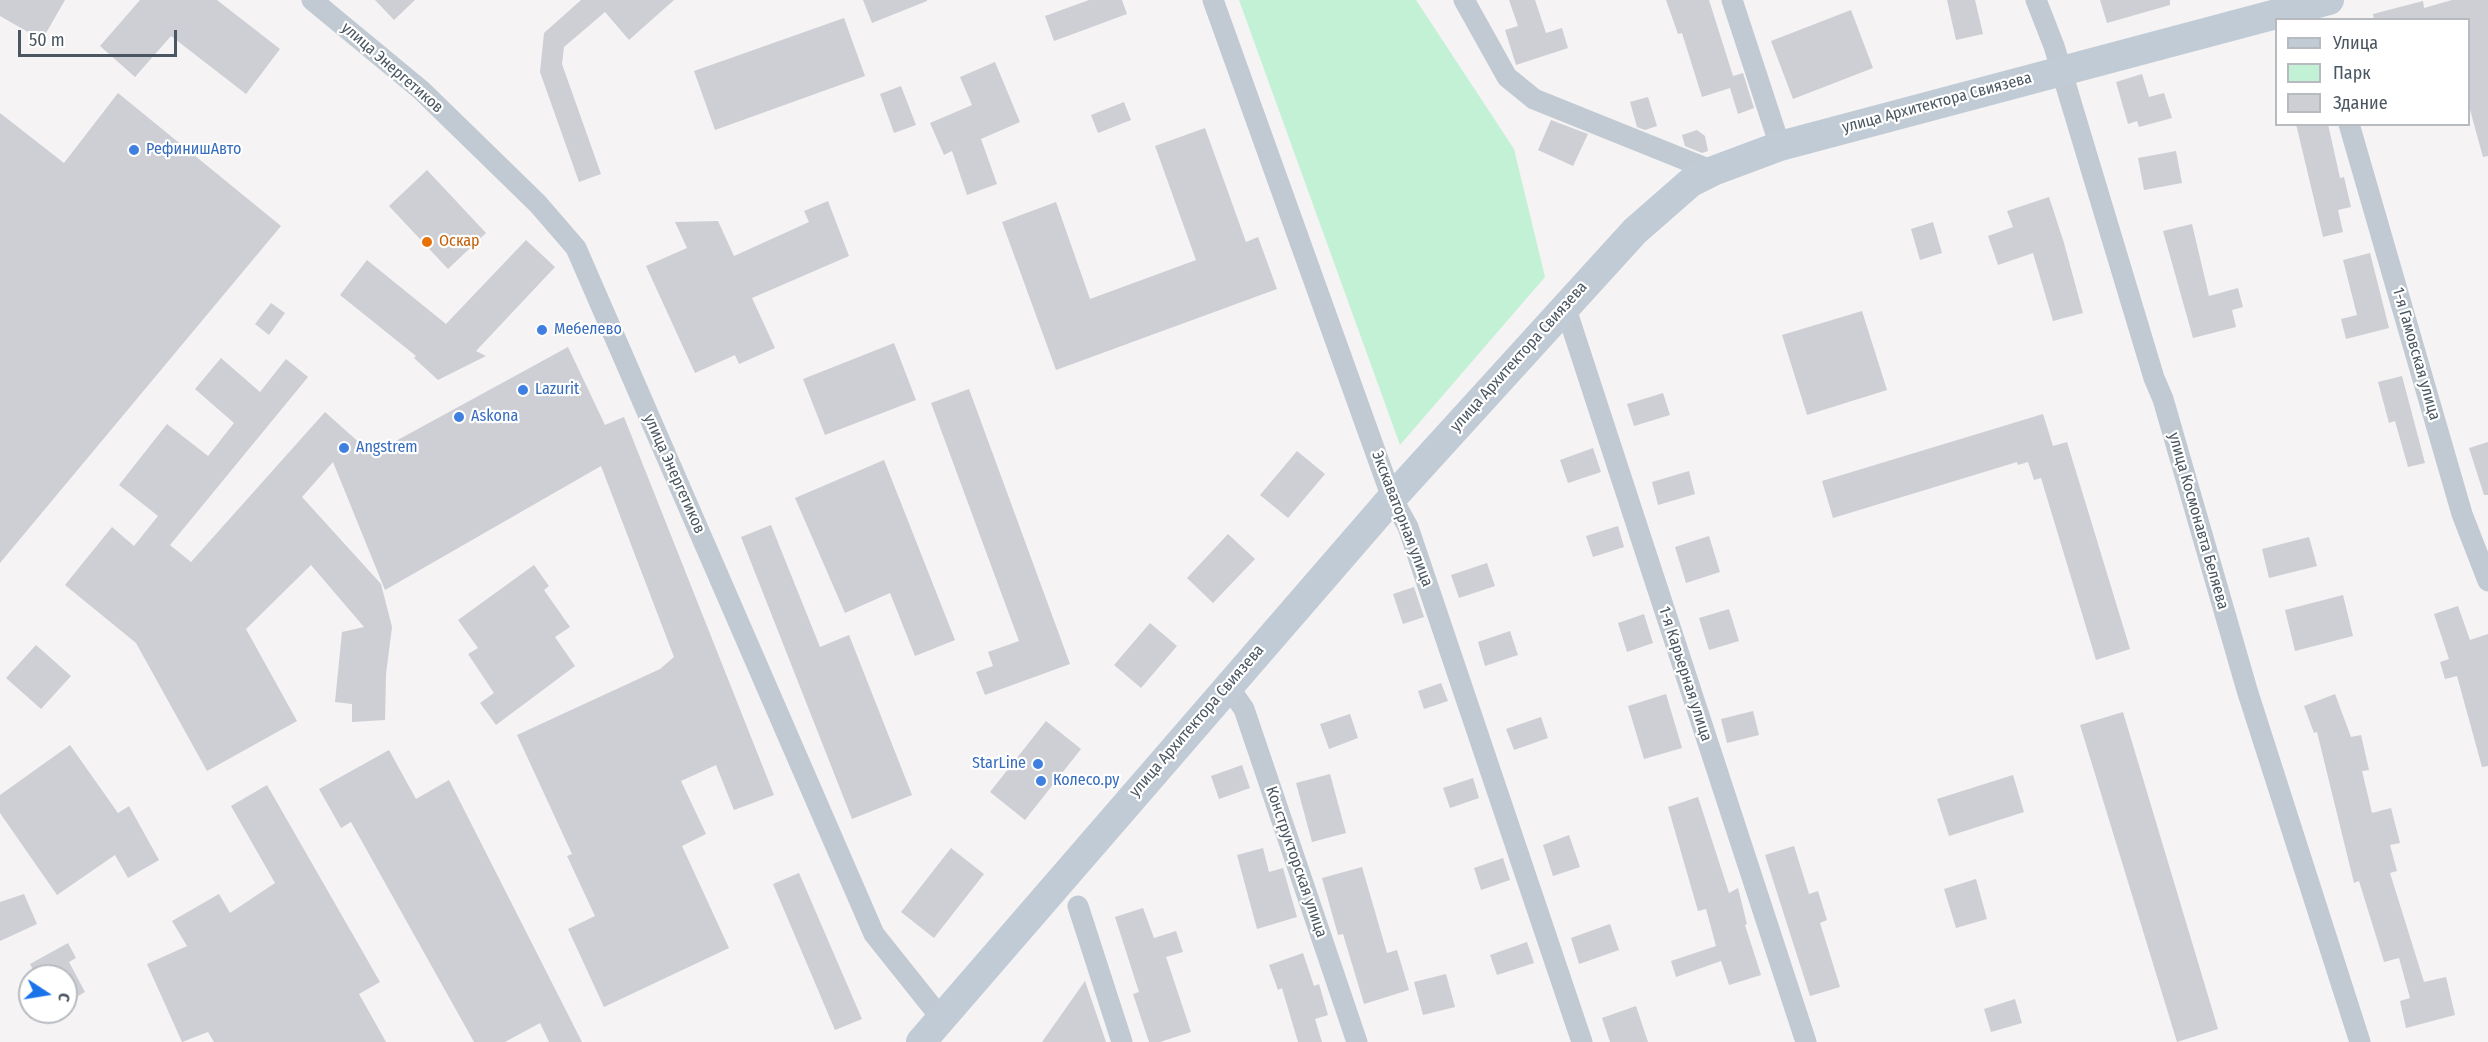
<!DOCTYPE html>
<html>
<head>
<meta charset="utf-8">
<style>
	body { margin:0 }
	#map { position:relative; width:2488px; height:1042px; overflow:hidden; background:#f5f3f3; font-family:"Fira Sans Condensed",sans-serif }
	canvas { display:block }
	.legend { position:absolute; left:2275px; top:18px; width:195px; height:108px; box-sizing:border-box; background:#fff; border:2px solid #b7bbc0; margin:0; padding:8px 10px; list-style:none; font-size:18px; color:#4a5661 }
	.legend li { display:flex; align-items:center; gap:12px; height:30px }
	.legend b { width:30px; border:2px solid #b7bbc0 }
	.north { position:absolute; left:18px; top:964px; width:60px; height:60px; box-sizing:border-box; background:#fff; border:2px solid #b7bbc0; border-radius:50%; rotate:102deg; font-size:16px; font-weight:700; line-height:24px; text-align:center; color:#4a5661 }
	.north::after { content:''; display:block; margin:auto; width:21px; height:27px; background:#1a73e8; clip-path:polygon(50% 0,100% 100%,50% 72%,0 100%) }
	.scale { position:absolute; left:18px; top:30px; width:159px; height:27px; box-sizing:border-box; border:3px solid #4a5661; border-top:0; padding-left:8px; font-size:18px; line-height:21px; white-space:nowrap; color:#4a5661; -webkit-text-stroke:4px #fff; paint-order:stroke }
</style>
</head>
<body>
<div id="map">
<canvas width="2488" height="1042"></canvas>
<ul class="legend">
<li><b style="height:8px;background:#c1cbd6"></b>Улица</li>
<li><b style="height:16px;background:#c3f1d5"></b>Парк</li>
<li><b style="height:16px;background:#cdcfd5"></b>Здание</li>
</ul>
<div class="north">С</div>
<div class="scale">50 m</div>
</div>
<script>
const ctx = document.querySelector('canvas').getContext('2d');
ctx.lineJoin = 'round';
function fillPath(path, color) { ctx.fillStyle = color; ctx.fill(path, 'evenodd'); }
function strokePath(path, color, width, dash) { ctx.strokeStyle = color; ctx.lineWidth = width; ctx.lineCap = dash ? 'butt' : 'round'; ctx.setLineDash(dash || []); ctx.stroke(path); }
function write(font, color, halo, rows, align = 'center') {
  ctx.font = font + ' "Fira Sans Condensed",sans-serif'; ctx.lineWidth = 4.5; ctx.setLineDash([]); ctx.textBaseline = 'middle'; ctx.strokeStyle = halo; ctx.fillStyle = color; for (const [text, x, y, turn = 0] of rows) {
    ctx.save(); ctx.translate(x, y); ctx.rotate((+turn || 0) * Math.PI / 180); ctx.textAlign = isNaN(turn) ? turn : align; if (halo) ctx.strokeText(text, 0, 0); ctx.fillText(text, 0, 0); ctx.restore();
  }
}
fillPath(new Path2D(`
	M1239,0H1416L1514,149L1545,277L1400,445Z`), '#c3f1d5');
fillPath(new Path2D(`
	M0,0H65L42,40L0,16Z
	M140,0H217L280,49L246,94L171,36L135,77L100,46Z
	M375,0H415L394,20Z
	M581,0H674L629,40L605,12L564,47L562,64L601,174L579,182L540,72L544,33Z
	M863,0H927V1L872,23Z
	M1089,0H1122L1127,14L1054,41L1045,16Z
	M1509,0H1535L1546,33L1562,28L1568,48L1516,65L1505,30L1518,26Z
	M1666,0H1709L1733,76L1743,73L1754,108L1738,114L1730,88L1702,97L1682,33L1678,34Z
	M1947,0H1975L1983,34L1956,40Z
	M2100,0H2170V5L2107,23Z
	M2452,0H2488V156L2483,157L2469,106V20H2374L2373,14L2423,1L2424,8Z
	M1851,10L1873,68L1793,99L1771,41Z
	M844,18L865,76L715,130L694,71Z
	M995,62L1020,122L981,139L997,184L967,195L952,151L944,155L930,123L972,105L960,77Z
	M2142,74L2149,97L2164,93L2172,118L2139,127L2137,121L2128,124L2116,82Z
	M901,86L916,125L894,133L880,94Z
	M118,93L281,226L0,563V113L64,163Z
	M1648,97L1657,126L1645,130L1637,127L1630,102Z
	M1124,102L1131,120L1098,133L1091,115Z
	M1551,120L1588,134L1573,166L1538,150Z
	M2296,124H2328L2340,178L2344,177L2351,207L2338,210L2343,232L2323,237Z
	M1205,128L1246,242L1258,237L1277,289L1056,370L1002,222L1056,202L1090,299L1196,260L1155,146Z
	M1697,130L1705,136L1708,151L1702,153L1685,146L1682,135Z
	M2176,151L2182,183L2144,190L2138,158Z
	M427,170L486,233L448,269L389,206Z
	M2049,197L2064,243L2083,313L2053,321L2033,253L1998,265L1988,236L2013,227L2007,211Z
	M828,201L849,256L752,298L775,348L739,364L735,355L695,373L646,266L687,248L675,222L718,221L734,256L809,222L804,211Z
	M1933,222L1942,253L1920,260L1911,229Z
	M2192,224L2209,296L2238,288L2243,307L2232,310L2236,327L2193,338L2163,231Z
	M526,240L555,267L476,351L486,356L438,380L414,358L416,356L340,295L367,260L446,324Z
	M2370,253L2389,328L2346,339L2341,319L2357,315L2343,260Z
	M271,303L285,313L269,335L255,324Z
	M1862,311L1887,390L1807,415L1782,335Z
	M894,343L916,400L825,435L803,379Z
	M568,347L605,425L624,417L774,795L734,810L716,765L681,781L706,834L682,846L729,948L604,1007L568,929L595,916L567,856L572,854L517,735L660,669L674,657L601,466L385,590L333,462L302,497L381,584L392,627L386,674L385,720L352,722V704L335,702L342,632L364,627L311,565L246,629L297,721L207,771L136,643L65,585L112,527L134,546L158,516L119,485L167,424L208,456L234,423L195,389L221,358L260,392L286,359L308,377L170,545L191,562L325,412L372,454Z
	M2402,376L2425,463L2408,467L2395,421L2389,423L2378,382Z
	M969,389L1070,664L985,695L976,672L993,666L988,652L1019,641L931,403Z
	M1663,393L1670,415L1634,426L1627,404Z
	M2043,414L2053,446L2067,442L2130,649L2096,660L2041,478L2034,480L2028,462L2018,465L2017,462L1833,518L1822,481Z
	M2488,442V495H2484L2469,448Z
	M1593,448L1601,472L1568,483L1560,460Z
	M1297,451L1325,474L1288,518L1260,495Z
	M884,460L955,640L915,656L890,593L845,613L795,498Z
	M1689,471L1695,494L1658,505L1652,482Z
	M771,525L820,647L849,635L912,795L852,819L741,537Z
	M1618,526L1624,547L1593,557L1586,536Z
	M1228,534L1255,559L1213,603L1187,578Z
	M1709,536L1720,572L1686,583L1675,547Z
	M2309,537L2317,566L2269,578L2262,549Z
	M1487,563L1495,586L1459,598L1451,575Z
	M534,565L549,586L544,590L570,627L555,637L575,666L496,725L480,703L494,693L468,654L478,648L458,620Z
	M1414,587L1424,617L1403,624L1393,594Z
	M2343,595L2353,636L2295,651L2285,610Z
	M2458,606L2470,640L2488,634V766L2482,767L2457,676L2445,679L2440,662L2449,659L2434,614Z
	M1729,609L1739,641L1709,650L1699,618Z
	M1644,614L1653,643L1627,652L1618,623Z
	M1150,623L1177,646L1141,688L1114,665Z
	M1510,631L1518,655L1485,666L1478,642Z
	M36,645L71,676L41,709L6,678Z
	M1441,683L1448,701L1424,709L1418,691Z
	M1666,694L1682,748L1644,759L1628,706Z
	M2335,694L2351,737L2361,735L2369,770L2362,771L2372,813L2391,808L2400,843L2390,845L2397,871L2390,873L2424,982L2446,977L2455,1015L2406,1028L2400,1001L2410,998L2399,958L2384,962L2359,881L2354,883L2317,732L2314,733L2304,706Z
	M1753,711L1759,735L1727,743L1721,719Z
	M2123,712L2218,1029L2177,1042L2080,725Z
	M1350,714L1358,738L1329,749L1320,724Z
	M1541,717L1548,738L1514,750L1506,729Z
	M1046,721L1081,749L1025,820L990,792Z
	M70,745L118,813L129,806L159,860L128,878L115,855L57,895L0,813V795Z
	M389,750L416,799L449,780L582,1042H549L540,1023L505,1042H474L351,822L341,828L319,789Z
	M1242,765L1250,788L1219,799L1211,776Z
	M1330,774L1346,833L1312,842L1296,783Z
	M2013,775L2024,812L1949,836L1937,799Z
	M1473,778L1479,798L1450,808L1443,788Z
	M267,785L380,982L359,994L386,1042H214L208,1032L182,1042L147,964L187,946L172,921L219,894L230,913L275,883L231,806Z
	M1698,797L1729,893L1738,888L1747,924L1745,925L1761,975L1729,985L1721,961L1676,977L1671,961L1716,946L1706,909L1698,911L1668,807Z
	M1569,835L1580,867L1553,876L1543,845Z
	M1794,846L1809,894L1818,891L1827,920L1820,923L1840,987L1810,996L1765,855Z
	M951,848L984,874L934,938L901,912Z
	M1263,848L1269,872L1283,868L1297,917L1257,929L1237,855Z
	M1503,858L1510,880L1481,890L1474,868Z
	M1362,867L1387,953L1397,950L1409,990L1364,1004L1343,934L1338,935L1322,878Z
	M799,873L862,1019L835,1030L773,884Z
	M1976,879L1987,919L1956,928L1944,889Z
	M24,894L37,924L0,941V902Z
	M1143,908L1154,938L1176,931L1183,952L1166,957L1191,1032L1160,1042H1149L1133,994L1139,992L1115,917Z
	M1610,924L1619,950L1579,964L1571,938Z
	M1527,942L1534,963L1497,975L1490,955Z
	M68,943L76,958L69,962L85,992L66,1003V976H36L30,964Z
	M1303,953L1314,986L1319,984L1328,1015L1315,1019L1322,1042H1298L1282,988L1278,990L1269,965Z
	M1446,974L1455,1007L1423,1015L1414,982Z
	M1085,981L1106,1042H1042Z
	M2015,999L2022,1023L1991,1032L1984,1009Z
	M1636,1006L1648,1042H1610L1602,1018Z`), '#cdcfd5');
strokePath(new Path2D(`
	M312,0L421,90L538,204L576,248L874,934L941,1018
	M1213,0L1392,498L1408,527L1582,1042
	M1464,0L1507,77L1534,99L1713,171
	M1732,0L1780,146
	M2036,0L2054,46L2154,378L2163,399L2247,690L2360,1042
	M2349,124L2462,514L2488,581
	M1565,306L1806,1042
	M1228,686L1244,709L1357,1042
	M1078,906L1122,1042`), '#c1cad2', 21);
strokePath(new Path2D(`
	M921,1042L1392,498L1635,231L1691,182L1713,171L1780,146L2329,0`), '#c1cbd6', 30);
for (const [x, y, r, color] of [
	[134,150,6,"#3f7fe0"],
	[427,242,6,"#e8710a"],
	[542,330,6,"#3f7fe0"],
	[523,390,6,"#3f7fe0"],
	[459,417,6,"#3f7fe0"],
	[344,448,6,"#3f7fe0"],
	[1038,764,6,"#3f7fe0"],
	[1041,781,6,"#3f7fe0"]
]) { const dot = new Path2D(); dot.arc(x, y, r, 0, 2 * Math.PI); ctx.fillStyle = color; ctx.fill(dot); strokePath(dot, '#fff', 2); }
write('16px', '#4a5661', '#fff', [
	["улица Энергетиков",392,68,41],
	["улица Архитектора Свиязева",1937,103,-15],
	["1-я Гамовская улица",2416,354,74],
	["улица Архитектора Свиязева",1519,357,-48],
	["улица Энергетиков",674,474,66],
	["Экскаваторная улица",1402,519,69],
	["улица Космонавта Беляева",2198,521,74],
	["1-я Карьерная улица",1685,674,72],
	["улица Архитектора Свиязева",1197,721,-49],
	["Конструкторская улица",1296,862,71]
]);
write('16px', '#366cbe', '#fff', [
	["РефинишАвто",146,150],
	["Мебелево",554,330],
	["Lazurit",535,390],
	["Askona",471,417],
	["Angstrem",356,448],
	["StarLine",1026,764,"right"],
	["Колесо.ру",1053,781]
], 'left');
write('16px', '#c56008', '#fff', [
	["Оскар",439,242]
], 'left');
</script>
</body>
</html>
